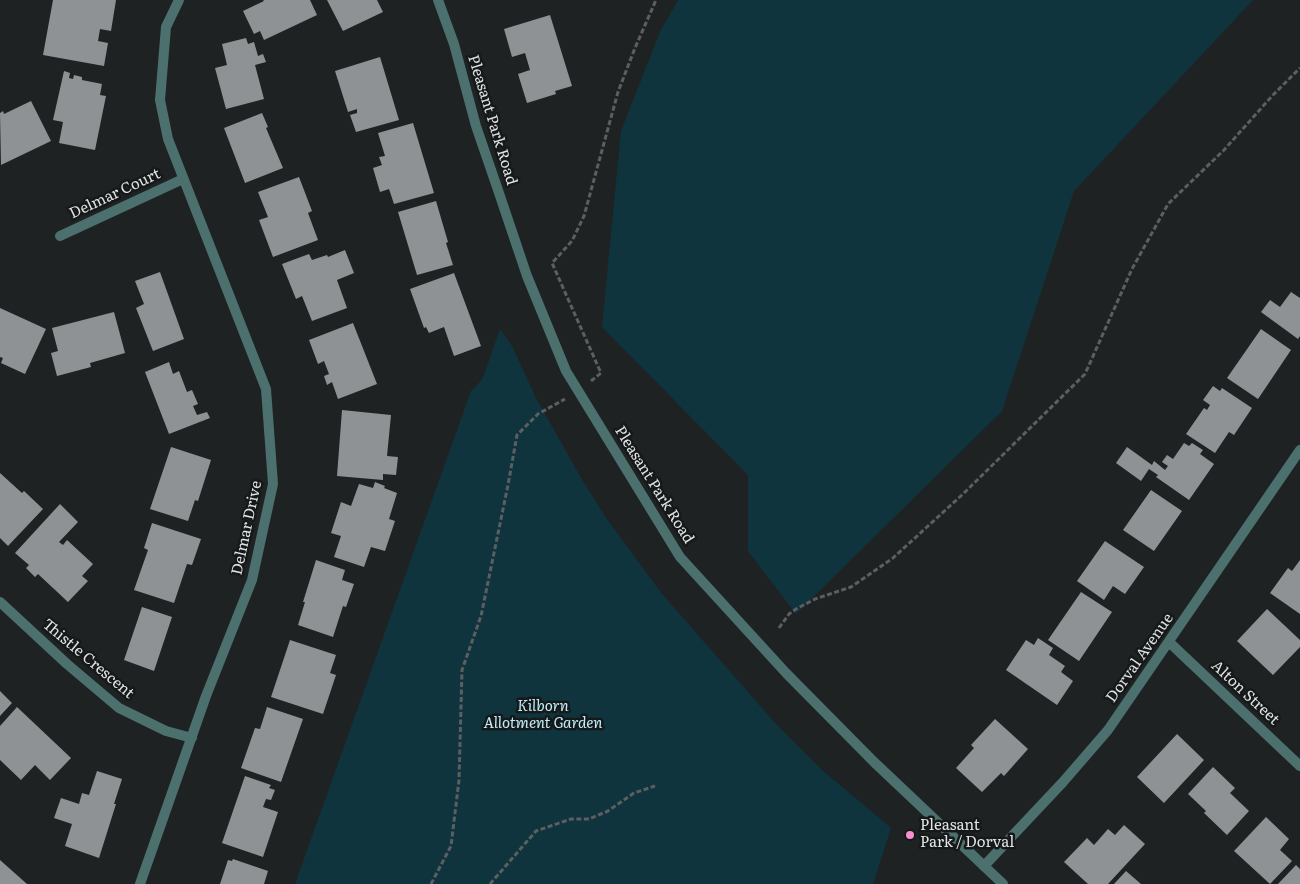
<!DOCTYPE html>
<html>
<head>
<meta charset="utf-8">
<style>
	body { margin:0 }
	canvas { display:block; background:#1e2223 }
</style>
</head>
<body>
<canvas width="1300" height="884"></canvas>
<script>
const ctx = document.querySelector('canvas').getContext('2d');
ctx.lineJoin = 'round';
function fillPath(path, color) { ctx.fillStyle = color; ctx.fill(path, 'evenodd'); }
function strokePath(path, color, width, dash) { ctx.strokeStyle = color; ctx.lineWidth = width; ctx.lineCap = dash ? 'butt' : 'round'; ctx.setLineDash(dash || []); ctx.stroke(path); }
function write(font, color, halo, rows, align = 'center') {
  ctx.font = font + ' Literata,serif'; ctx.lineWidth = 5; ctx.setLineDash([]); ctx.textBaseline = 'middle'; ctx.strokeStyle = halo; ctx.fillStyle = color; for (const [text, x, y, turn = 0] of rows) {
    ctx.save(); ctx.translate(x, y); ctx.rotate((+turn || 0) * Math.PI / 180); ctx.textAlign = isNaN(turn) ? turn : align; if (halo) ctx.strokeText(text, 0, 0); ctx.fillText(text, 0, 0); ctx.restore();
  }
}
fillPath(new Path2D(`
	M678,0H1253L1074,191L1002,411L796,614L748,551V475L602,327L621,131L660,32Z
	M500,329L512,346L535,396L581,478L606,518L662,594L776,724L822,770L891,828L873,884H295L471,391L482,380Z`), '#0f343e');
fillPath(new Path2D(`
	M53,0H116L111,31L100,29L98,41L108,43L104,66L43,55Z
	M263,0H310L317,15L264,40L260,31L254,34L243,11L264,1Z
	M327,0H377L383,12L343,31Z
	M550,15L572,86L555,91L556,94L527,103L518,74L530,70L525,53L512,57L504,29Z
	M246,38L248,44L254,42L258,56L263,54L266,62L255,65L264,99L226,109L215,68L227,65L222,44Z
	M380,57L399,120L356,132L350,115L357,113V109L348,112L335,71Z
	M64,71L70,73L69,78L73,79L74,75L82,77V80L102,84L100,95L106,96L95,150L59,143L63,122L53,120Z
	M31,101L51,141L1,165L0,113L3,111L4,114Z
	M262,113L268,127L266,128L283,168L245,183L224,128Z
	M413,123L434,193L394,204L389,189L380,192L373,168L382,165L379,157L385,156L378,133Z
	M299,177L312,211L308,213L318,240L273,257L259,220L268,217L258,192Z
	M436,201L448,242L446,243L453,265L417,275L398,212Z
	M345,250L354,273L337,280L347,308L312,321L302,296L296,299L282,264L309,254L312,260L327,255L328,257Z
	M160,272L184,339L153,351L136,308L144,304L135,281Z
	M454,273L481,346L454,356L444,327L429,333L426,327L424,328L410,289Z
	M1291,292L1300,298V336L1298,339L1261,312L1270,300L1280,307Z
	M0,308L46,329L25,374L1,363L3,358L0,357Z
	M114,312L125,353L90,363L91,367L57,376L51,353L58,351L52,328Z
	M353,323L377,384L338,399L332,382L327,385L324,376L329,374L324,361L318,364L309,340Z
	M1261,329L1291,350L1258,399L1227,378Z
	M169,362L173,374L179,371L187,392L192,390L198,404L193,406L197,415L207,412L210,418L169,434L145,372Z
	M1213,386L1220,391L1222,388L1252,408L1234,435L1229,432L1215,453L1186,434L1204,408L1207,410L1210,405L1203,400Z
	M342,410L391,415L387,456L398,457L396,475L383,474V480L337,476Z
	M1184,443L1189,446L1192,443L1203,450L1200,454L1214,464L1189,500L1156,477L1158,475L1149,469L1141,481L1116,463L1127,447L1152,465L1154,461L1165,470L1168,466L1162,462L1167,455L1173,459Z
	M171,447L211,460L198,501L195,500L188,521L150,509Z
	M0,473L22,493L24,491L43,509L8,546L0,538Z
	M375,482L385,486L384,488L397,493L389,519L395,521L385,551L371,547L364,567L334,557L341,536L331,533L341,502L351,506L359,484L373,488Z
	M1151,490L1182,511L1154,551L1123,530Z
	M60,504L78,522L59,542L63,545L67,540L93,564L82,576L88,581L68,602L38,574L35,577L26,568L29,565L15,553Z
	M152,523L201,539L192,565L187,564L174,603L134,590L148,550L144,548Z
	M1105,541L1144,567L1125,594L1113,586L1104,600L1077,581Z
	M316,560L345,570L342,580L354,584L346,607L343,606L333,637L298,625L305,602H303Z
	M1300,560V614L1270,593L1288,568L1292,571Z
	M1081,592L1112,612L1079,661L1048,640Z
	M142,607L172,617L154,671L124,660Z
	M1267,609L1300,640V647L1273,675L1237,641Z
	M1038,638L1053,648L1049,655L1065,666L1061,672L1073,681L1057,705L1006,670L1026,640L1034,645Z
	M290,640L336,655L330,673L336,675L323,714L271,697Z
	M0,691L12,703L0,716Z
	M17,707L71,758L50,780L35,765L21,780L0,760V726Z
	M267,707L303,719L281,782L241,768L255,728L260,729Z
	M995,719L1028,749L1004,776L1001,773L982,792L956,768L974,748L971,745Z
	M1177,734L1204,760L1164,803L1137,777Z
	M1213,767L1235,788L1230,793L1249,811L1227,835L1204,813L1206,811L1188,794Z
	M97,771L122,779L114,804H116L99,858L65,846L72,824L54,818L61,798L79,804L82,793L89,795Z
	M245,776L271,785L269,788L275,790L271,800L266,799L263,807L278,812L263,857L222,843Z
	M1266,817L1289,839L1280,850L1292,861L1270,884L1234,851Z
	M1124,825L1145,844L1108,884H1088L1064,862L1087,838L1094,845L1108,829L1115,835Z
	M233,859L268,871L264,884H220L228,860L232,861Z
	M0,860L27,884H0Z
	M1296,865L1300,869V884H1278Z
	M1126,871L1141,884H1114Z`), '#8f9295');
strokePath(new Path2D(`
	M591,381L601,373L552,263L572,241L584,216L618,92L635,48L656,0
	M779,628L789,614L796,609L815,599L851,587L893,558L963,494L1085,374L1132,269L1168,204L1224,150L1273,95L1300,68
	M431,884L451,846L459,780L462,670L481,616L508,485L517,435L538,414L565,399
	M490,884L536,831L571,819H589L608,811L634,793L655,786`), '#5c5f60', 3, [5, 2.5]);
strokePath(new Path2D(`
	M60,236L183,179
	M0,602L67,664L119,708L166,731L192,738
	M1169,642L1300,766
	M984,866L1063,782L1108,730L1300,450
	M140,884L206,696L252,580L273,484L266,389L168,139L160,100L166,27L179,0`), '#4b706e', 10);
strokePath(new Path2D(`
	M438,0L454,44L476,126L499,193L527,276L566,371L680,557L786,673L874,762L1003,884`), '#4b706e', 10);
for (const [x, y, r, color] of [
	[910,835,5,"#f890cb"]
]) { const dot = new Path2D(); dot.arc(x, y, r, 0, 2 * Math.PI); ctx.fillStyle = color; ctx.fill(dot); strokePath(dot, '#15191a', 2); }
write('15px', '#e0e2e3', '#15191a', [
	["Pleasant Park Road",492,120,73],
	["Delmar Court",115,194,-25],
	["Pleasant Park Road",654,485,58],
	["Delmar Drive",247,528,-78],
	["Dorval Avenue",1140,658,-55],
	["Thistle Crescent",88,659,40],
	["Alton Street",1245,693,43]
]);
write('italic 15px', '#c0edf9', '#15191a', [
	["Kilborn",543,707],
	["Allotment Garden",543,724]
]);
write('15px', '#e0e2e3', '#15191a', [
	["Pleasant",920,826],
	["Park / Dorval",920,843]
], 'left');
</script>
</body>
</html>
